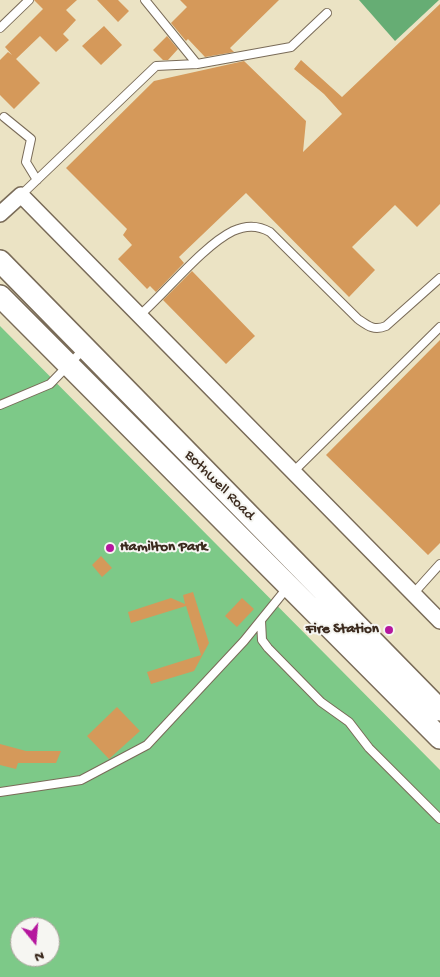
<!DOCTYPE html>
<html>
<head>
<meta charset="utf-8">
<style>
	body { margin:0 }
	#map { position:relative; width:440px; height:977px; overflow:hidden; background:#ebe3c4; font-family:"Gochi Hand",sans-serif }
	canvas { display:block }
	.north { position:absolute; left:10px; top:917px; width:50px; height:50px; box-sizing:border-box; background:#f6f6f2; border:1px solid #aba49d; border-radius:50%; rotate:163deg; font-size:14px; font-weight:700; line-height:20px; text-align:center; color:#3b2a1e }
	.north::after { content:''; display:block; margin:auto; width:18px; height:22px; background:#b5179e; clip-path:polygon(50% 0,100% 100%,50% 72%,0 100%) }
</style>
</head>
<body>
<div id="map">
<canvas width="440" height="977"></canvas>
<div class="north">N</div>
</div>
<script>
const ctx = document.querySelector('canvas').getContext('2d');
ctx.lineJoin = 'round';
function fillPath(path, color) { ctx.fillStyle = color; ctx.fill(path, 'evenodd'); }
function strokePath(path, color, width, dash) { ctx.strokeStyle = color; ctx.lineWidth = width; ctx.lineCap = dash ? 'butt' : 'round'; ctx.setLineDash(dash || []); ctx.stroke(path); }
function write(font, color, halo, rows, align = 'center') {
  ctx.font = font + ' "Gochi Hand",sans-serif'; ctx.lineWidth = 4; ctx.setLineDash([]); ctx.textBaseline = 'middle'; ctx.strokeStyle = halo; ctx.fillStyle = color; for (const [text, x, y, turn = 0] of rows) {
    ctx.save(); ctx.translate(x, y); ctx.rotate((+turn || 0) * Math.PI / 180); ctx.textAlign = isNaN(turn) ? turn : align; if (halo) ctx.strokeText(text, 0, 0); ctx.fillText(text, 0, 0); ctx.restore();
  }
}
fillPath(new Path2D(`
	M0,326L440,770V977H0ZM20,927H50V957H20Z`), '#7dc988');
fillPath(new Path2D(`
	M359,0H439L395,41Z`), '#66ad74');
fillPath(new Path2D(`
	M34,0H77L66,10L76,20L63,34L69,40L56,52L40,36L16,59L40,83L14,109L0,95V60L8,52L12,55L5,47L43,9Z
	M97,0H118L129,11L118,22Z
	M180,0H279L230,48L234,52L205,57L188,39L186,41L171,23L187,7Z
	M440,4V204L417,227L395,205L352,247L375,270L349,297L246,193L179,257L184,263L156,292L150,286L147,289L118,259L132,245L123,235L127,229L66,168L154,81L244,61L306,121L303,152L342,114L324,94L294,69L301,60L342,97Z
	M104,26L122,45L101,65L82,46Z
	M167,36L178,49L168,60H163L153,50Z
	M192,271L255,336L226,364L163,300Z
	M440,340V543L428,555L326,455Z
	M101,556L112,568L102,577L92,565Z
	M193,592L209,643L194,671L151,684L147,672L201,655L186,606L131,623L128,612L171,598L185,604L183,595Z
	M242,598L254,609L237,627L225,616Z
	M117,707L140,731L109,759L87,736Z
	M0,744L26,751H61L56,763H18L16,769L0,765Z`), '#d5995a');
const lane = new Path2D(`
	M145,0L197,64
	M0,28L29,0
	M4,117L31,139L26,162L37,180
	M21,195L156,66L197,64L291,47L327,13
	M140,315C166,292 204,245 233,231C246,225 258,225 270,232L358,319C368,326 374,331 386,326L440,278
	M0,405L50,384L84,349
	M293,472L440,327
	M413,594L440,564
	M261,621L262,640L268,648L321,702L349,722L369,748L440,819
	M0,792L81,780L147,745L244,641L287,588`);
const street = new Path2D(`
	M0,214L21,195L440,621`);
const secondary = new Path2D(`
	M0,261L440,710
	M0,296L440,738`);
strokePath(lane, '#796b58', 10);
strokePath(street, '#796b58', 18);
strokePath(secondary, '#796b58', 24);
strokePath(lane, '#fff', 8);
strokePath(street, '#fff', 15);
strokePath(secondary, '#fff', 21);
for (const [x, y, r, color] of [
	[110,548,5,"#b5179e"],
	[389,630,5,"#b5179e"]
]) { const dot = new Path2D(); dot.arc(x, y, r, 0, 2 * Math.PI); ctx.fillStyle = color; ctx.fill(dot); strokePath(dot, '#f6f6f2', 2); }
write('15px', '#3b2a1e', '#f6f6f2', [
	["Bothwell Road",219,486,45]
]);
write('bold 15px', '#3b2a1e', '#f6f6f2', [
	["Hamilton Park",120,548],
	["Fire Station",379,630,"right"]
], 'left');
</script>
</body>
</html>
